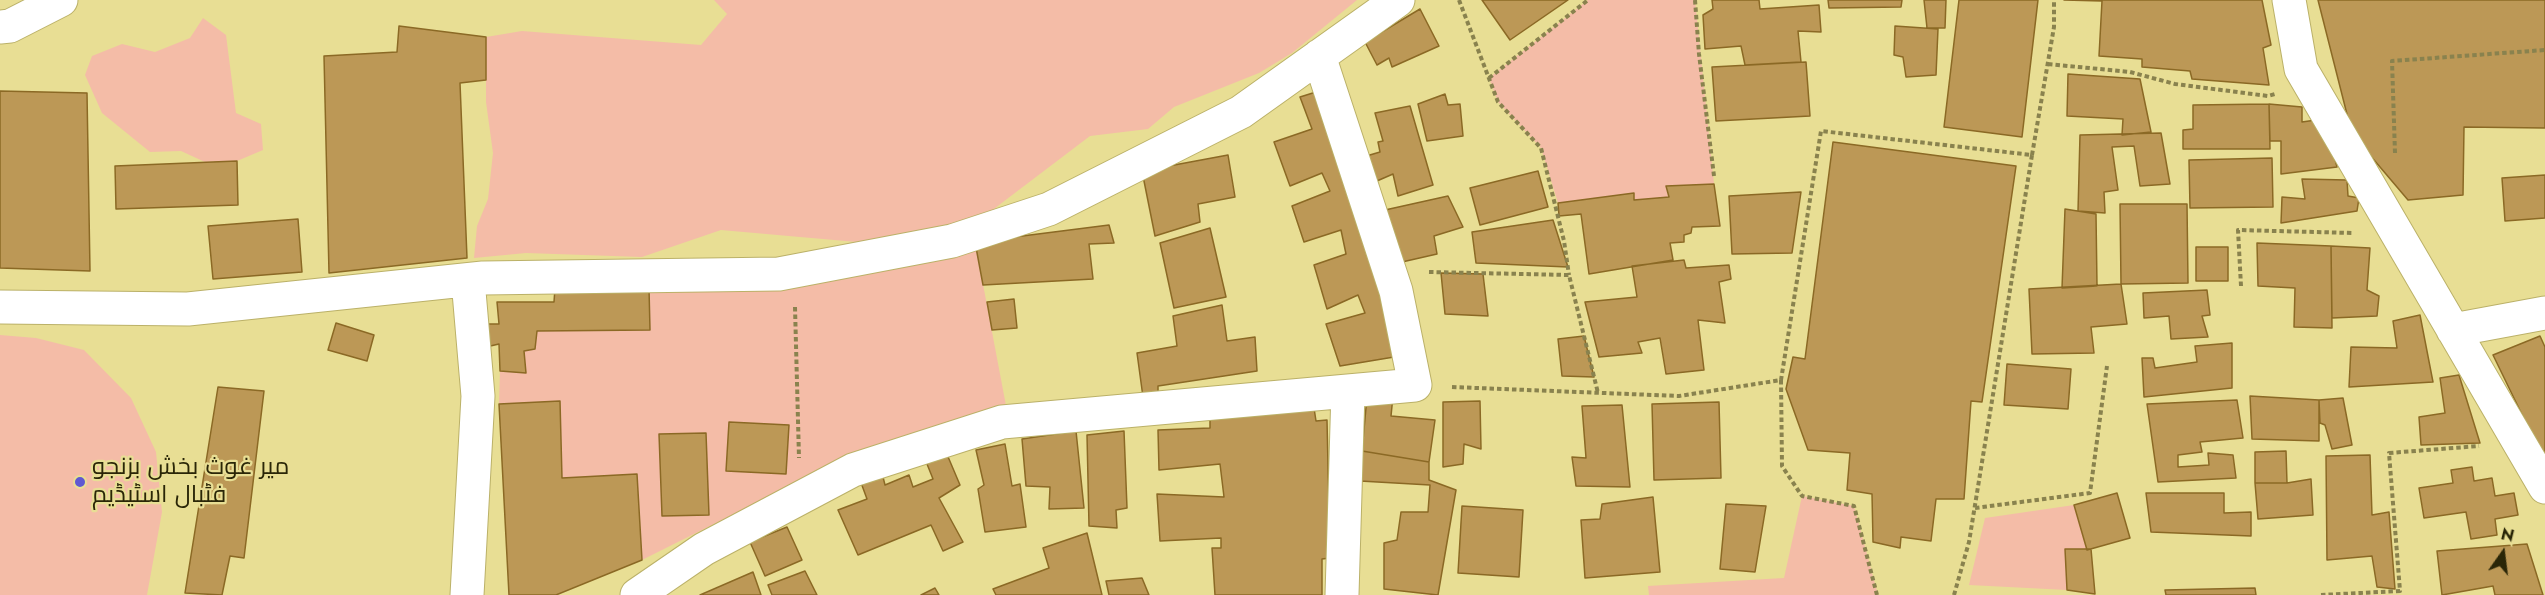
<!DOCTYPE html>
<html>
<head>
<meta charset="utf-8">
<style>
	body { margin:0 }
	#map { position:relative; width:2545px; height:595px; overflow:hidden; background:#e8de94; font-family:Jost,sans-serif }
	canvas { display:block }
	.north { position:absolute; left:2473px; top:523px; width:60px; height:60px; -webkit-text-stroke:4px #e8de94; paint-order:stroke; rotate:14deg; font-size:16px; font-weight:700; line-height:24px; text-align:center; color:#2a2607 }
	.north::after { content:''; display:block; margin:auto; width:21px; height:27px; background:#2a2607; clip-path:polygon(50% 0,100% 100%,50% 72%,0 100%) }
</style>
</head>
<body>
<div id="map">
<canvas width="2545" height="595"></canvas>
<div class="north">N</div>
</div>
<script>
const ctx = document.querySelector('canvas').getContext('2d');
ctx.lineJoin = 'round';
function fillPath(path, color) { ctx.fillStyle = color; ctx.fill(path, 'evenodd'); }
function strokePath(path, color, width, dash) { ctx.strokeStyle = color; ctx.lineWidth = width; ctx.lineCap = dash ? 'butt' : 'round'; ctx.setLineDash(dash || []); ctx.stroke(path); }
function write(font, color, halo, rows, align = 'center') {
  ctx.font = font + ' Jost,Cairo,sans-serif'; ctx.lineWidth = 4.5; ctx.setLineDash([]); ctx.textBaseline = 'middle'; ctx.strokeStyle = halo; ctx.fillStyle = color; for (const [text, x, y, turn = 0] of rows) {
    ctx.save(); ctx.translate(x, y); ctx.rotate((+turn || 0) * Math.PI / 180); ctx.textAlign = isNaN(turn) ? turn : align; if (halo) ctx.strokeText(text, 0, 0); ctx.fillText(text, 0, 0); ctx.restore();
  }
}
fillPath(new Path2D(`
	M714,0H1357L1292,53L1259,73L1174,107L1148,129L1090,136L974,224L868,243L721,230L642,257L526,253L474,258L477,226L488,199L493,153L486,102V37L522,31L701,45L727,14Z
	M1588,0H1695L1714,184L1667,186L1668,197L1634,200L1633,193L1558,203L1541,148L1498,102L1489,78Z
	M203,18L226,35L236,113L261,124L263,150L237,161L205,162L181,151L150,152L102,113L85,75L92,56L122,44L155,52L190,38Z
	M975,242L1007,411L840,458L800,484L788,487L642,560L637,474L562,478L559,401L499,404L500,371L526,373L524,351L537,331L649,330V288Z
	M0,335L36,338L84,350L131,398L156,452L162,512L147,595H0Z
	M1802,496L1854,506L1878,595H1649L1648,586L1784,578Z
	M2074,505L2087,550L2065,549L2067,590L1969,585L1985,518Z`), '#f4bca7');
const building = new Path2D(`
	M1482,0H1568L1510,40Z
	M1712,0H1759L1760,9L1819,5L1821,32L1798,31L1801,62L1745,65L1741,46L1705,49L1703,15L1713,9Z
	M1828,0H1902L1901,7L1829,8Z
	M1924,0H1946L1945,28H1927Z
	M1959,0H2038L2022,137L1944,127Z
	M2064,0H2262L2271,45L2263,48L2269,85L2192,79L2190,71L2142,67V59L2099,56L2102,1Z
	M2318,0H2545V128L2464,127L2463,195L2408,200L2352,134Z
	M1420,9L1439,46L1392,67L1389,58L1377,65L1365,42Z
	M399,26L486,37V80L460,83L467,258L329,273L324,56L397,52Z
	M1895,26L1938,29L1936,75L1906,77L1903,57L1894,55Z
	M1806,62L1810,116L1716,121L1712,67Z
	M2068,74L2140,79L2151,132L2122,135L2123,119L2067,116Z
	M0,91L87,93L90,271L0,268Z
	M1316,92L1400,356L1340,366L1326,324L1365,313L1358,295L1327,309L1314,265L1346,254L1341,230L1304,242L1292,206L1330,191L1322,173L1290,186L1274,142L1312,129L1300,97Z
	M1445,94L1448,105L1460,104L1463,136L1427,141L1418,104Z
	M2269,104L2270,149H2183V130L2193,129V105Z
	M2269,104L2302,107V122L2316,120L2328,133L2337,167L2281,174V141H2270Z
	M1410,106L1433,185L1398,196L1393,174L1370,184L1363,157L1380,152L1378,142L1383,141L1375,113Z
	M2161,133L2170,184L2140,186L2134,146L2112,147L2118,190L2104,192L2105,213L2078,211L2080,135Z
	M1833,142L2016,166L1982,402L1971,401L1964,499H1936L1931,541L1901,537L1900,548L1873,542L1872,494L1847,490L1850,453L1808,450L1786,389L1793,357L1805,359Z
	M1228,155L1235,197L1198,204L1200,222L1155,236L1142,171Z
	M2272,158L2273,207L2190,208L2189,160Z
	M237,161L238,205L116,209L115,166Z
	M1538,171L1548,207L1480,225L1470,188Z
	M2545,175V218L2505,221L2502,178Z
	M2302,179L2347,180L2348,196L2359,198L2357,211L2281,223L2282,197L2305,199Z
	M1714,184L1720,226L1692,227L1691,233L1684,235V242L1670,243L1673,260L1589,274L1581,214L1559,216L1558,203L1634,193V200L1669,197L1666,186Z
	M1801,192L1792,253L1732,254L1729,196Z
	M1448,196L1463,227L1434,236L1437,254L1402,262L1385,210Z
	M2120,204H2187L2188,283L2121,284Z
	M2065,209L2096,214L2097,286L2062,288Z
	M298,219L302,272L213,279L208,226Z
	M1553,220L1568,267L1476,263L1472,232Z
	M1109,225L1114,243L1089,244L1093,279L983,285L975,242Z
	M1210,228L1226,297L1174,308L1160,243Z
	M2257,243L2331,246L2332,328L2294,327L2295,288L2258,286Z
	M2331,246L2370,248L2367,290L2379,296L2377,316L2332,318Z
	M2196,247H2228V281H2196Z
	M1684,260L1686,268L1729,265L1731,279L1719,282L1725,323L1698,320L1704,370L1666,374L1660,338L1638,342L1642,353L1599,357L1585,302L1637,297L1632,266Z
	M1441,273L1483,274L1488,316L1445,314Z
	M2121,284L2127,324L2091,327L2094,353L2032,354L2029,289Z
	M555,288H649L650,330L537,331L535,349L524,351L526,373L500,371L499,344L486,347L487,324H499L497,302H554Z
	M2207,290L2210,315L2202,316L2208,337L2171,339L2169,316L2144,318L2143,293Z
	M1014,299L1017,328L992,330L987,302Z
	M1222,305L1227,341L1255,337L1257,371L1158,386V395L1143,397L1137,353L1177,346L1173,316Z
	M2420,315L2433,382L2349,387L2351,347L2397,348L2393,321Z
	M336,323L374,335L367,361L328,350Z
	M1584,336L1594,377L1562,376L1558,339Z
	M2540,336L2545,347V462L2493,355Z
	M2232,343V388L2144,397L2142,358H2153L2155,368L2197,362L2195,346Z
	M2007,364L2071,369L2068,409L2004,405Z
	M2459,375L2480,443L2421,445L2419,417L2445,413L2440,378Z
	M218,387L264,391L244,558L230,556L222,595L185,593Z
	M1393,396L1391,416L1435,420L1429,462L1362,451L1367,397Z
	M2250,396L2319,400V441L2252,439Z
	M2343,398L2352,445L2332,449L2325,425L2320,423L2319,400Z
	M2237,400L2243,438L2200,442L2202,452L2178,455V467L2209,465L2208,453L2233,455L2236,478L2158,482L2147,404Z
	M560,401L562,478L637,474L642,560L556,595H509L499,404Z
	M1480,401L1481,449L1464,444L1463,464L1443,467V402Z
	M1719,402L1721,478L1654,480L1652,404Z
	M1622,405L1630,487L1576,486L1572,457L1586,458L1582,406Z
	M1314,408L1316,421L1327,420L1330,558L1322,559V595H1215L1212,548H1221V538L1160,541L1157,494L1224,497L1220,464L1159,470L1158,430L1210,428V418Z
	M729,422L789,425L786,474L726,471Z
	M1076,431L1084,508L1049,509L1050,487L1026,486L1022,439Z
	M1124,431L1127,508L1116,510L1117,528L1089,526L1087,435Z
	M706,433L709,515L662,516L659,434Z
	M1005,444L1012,486L1020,484L1026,527L985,532L978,489L984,485L976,450Z
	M1362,451L1429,462V480L1456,490L1438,595L1384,589V543L1397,540L1401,512H1428L1430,485L1360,481Z
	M2286,451L2287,483H2255V452Z
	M946,452L960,485L939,498L963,542L943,551L931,525L858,555L838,510L867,499L860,480L882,473L885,485L909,475L913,487L933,479L925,459Z
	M2370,455L2372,515L2389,512L2395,589L2377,587L2372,556L2327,560L2326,456Z
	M2472,467L2474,481L2492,478L2495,496L2514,493L2518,515L2495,519L2497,535L2471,539L2466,512L2424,518L2419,488L2453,483L2451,470Z
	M2311,479L2313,515L2258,519L2255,483H2287Z
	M2117,493L2130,538L2087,550L2074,505Z
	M2146,493H2224V513L2251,512V536L2151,532Z
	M1653,497L1660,572L1585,578L1581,520L1600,519L1602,504Z
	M1726,504L1766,506L1755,572L1720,569Z
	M1462,506L1523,510L1519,577L1458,573Z
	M787,527L802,560L765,576L750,542Z
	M1087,533L1102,595H996L993,589L1049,568L1043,548Z
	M2527,544L2543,595H2495L2493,586L2442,595L2437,551Z
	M2065,549H2091L2095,594L2067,590Z
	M805,571L817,595H772L768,585Z
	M753,572L761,595H700Z
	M1142,578L1149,595H1109L1106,581Z
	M935,588L939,595H921Z
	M2255,588L2256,595H2166L2165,590Z`);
fillPath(building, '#bc9856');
strokePath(building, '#8b6925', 1.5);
const minor = new Path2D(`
	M2289,0L2301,69L2545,487
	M0,27L10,26L61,0
	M0,307L188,309L483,278L779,274L952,241L1049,209L1241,112L1398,0
	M2453,330L2545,313
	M467,595L478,396L468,280
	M637,595L704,549L853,470L1002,422L1415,385L1396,291L1319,56
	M1342,595L1348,391`);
strokePath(minor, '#bbb168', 35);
strokePath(new Path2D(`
	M1459,0L1498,102L1541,148L1564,241L1569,275
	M1695,0L1699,54L1714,176
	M2048,64L2130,72L2175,84L2268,96L2275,94
	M1489,78L1588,0
	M2395,153L2392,61L2545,50
	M1429,272L1569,275L1598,393
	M2241,286L2238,230L2353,233
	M795,307L799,458
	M1781,380L1782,466L1802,496L1854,506L1877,595
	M1452,387L1679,396L1781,380L1821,131L2032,155L2054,27V0
	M1975,508L2090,493L2107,366
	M1954,595L1969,542L2032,155
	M2321,595L2400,591L2389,453L2479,446`), '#89824e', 4, [4.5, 3]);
strokePath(minor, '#fff', 33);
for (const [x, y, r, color] of [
	[80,482,6,"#6058d1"]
]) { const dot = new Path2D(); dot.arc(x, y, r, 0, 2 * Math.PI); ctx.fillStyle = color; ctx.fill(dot); strokePath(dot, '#e8de94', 2); }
write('24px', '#2a2607', '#e8de94', [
	["میر غوث بخش بزنجو",92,468],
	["فٹبال اسٹیڈیم",92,496]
], 'left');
</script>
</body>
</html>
